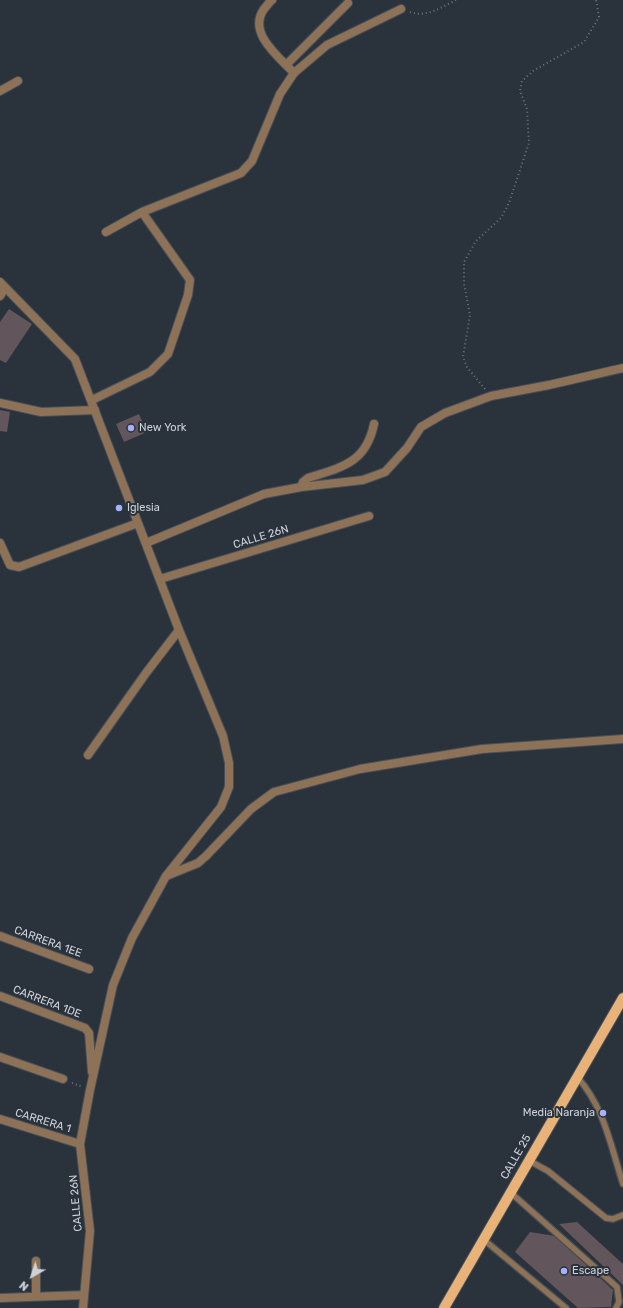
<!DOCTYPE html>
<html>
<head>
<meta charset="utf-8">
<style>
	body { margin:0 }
	#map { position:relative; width:623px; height:1308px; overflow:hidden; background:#2a323c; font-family:Rubik,sans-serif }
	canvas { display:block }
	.north { position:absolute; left:12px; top:1256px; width:40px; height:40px; -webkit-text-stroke:3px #2a323c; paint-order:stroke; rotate:219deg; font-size:11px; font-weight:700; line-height:16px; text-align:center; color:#cdd2d9 }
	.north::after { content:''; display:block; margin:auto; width:14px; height:18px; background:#cdd2d9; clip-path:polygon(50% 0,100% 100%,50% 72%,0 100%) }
</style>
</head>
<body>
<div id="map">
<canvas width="623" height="1308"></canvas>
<div class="north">N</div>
</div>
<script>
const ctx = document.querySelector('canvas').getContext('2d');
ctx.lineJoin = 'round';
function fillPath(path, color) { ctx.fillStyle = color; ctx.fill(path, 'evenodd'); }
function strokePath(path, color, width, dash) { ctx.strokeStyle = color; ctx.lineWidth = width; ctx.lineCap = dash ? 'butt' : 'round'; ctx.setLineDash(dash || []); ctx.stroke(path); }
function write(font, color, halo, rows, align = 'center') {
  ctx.font = font + ' Rubik,sans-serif'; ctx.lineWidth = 4; ctx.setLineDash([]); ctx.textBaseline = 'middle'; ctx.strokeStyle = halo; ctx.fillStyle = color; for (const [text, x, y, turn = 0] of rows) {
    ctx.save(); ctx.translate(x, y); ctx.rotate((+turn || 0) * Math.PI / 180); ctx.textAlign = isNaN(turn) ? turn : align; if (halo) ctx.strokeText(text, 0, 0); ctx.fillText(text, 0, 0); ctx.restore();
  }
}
fillPath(new Path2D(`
	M9,309L32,324L6,363L0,360V322Z
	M0,410L10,412L7,432L0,431Z
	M139,414L147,432L124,442L116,424Z
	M577,1222L623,1264V1285L559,1224Z
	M530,1232L555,1236L613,1290L611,1307L578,1308L515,1252Z`), '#63555c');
const service = new Path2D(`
	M577,1077C604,1106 611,1147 623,1184
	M528,1160L548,1171L606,1218L613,1219L623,1215
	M510,1192L617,1287L619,1302L616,1308
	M483,1239L566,1308`);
const minor = new Path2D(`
	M272,0C269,2 267,6 264,9C247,33 279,57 294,73
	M286,65L348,3
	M0,91L18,81
	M106,232L142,212L241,173L252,161L280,94L294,73L327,45L401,9
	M0,282L75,359L179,630L223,736L229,763V787L221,807L166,876L132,938L113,985L90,1090L80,1144L90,1231L83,1308
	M0,296L5,288
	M92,400L150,372L168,354L188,295L190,280L142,212
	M0,403L41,412L95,410
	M301,487L303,482L308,478C342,467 366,463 374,424
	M0,543L10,565L19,567L138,523
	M146,543L264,494L301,487L363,480L385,472L407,448L421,427L445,413L491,396L549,385L623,368
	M160,579L369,516
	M88,755L146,673L179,630
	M166,876L198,863L206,856L251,809L274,792L360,769L482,749L623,739
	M0,936L89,969
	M0,996L85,1028L89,1033L92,1072
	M0,1057L63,1079
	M0,1119L80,1144
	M36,1261V1296
	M0,1298L84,1295`);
const primary = new Path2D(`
	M444,1308L623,998`);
strokePath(service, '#474f58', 8);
strokePath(minor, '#474f58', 10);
strokePath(primary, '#474f58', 12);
strokePath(new Path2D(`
	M410,12C426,18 442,7 456,0
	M485,389L467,367L463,357L470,315L464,284V262L476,241L501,218L509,203L529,143L527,109L520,91L522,81L533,71L584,42L599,17L596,0
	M72,1083L83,1087`), '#6c737c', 2, [1, 3]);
strokePath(service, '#8d7257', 5.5);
strokePath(minor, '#8d7257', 8);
strokePath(primary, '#e9b278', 10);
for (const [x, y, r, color] of [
	[131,428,4,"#a5b1fc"],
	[119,508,4,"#a5b1fc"],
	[603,1113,4,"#a5b1fc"],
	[564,1271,4,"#a5b1fc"]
]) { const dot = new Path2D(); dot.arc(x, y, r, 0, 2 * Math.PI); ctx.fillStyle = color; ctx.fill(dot); strokePath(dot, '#2a323c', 1.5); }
write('11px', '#cdd2d9', '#2a323c', [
	["New York",139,428],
	["Iglesia",127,508],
	["Media Naranja",595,1113,"right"],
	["Escape",572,1271]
], 'left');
write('11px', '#cdd2d9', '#2a323c', [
	["CALLE 26N",261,537,-17],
	["CARRERA 1EE",48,942,20],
	["CARRERA 1DE",47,1002,21],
	["CARRERA 1",43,1121,17],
	["CALLE 25",516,1157,-60],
	["CALLE 26N",76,1203,-95]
]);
</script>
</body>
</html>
